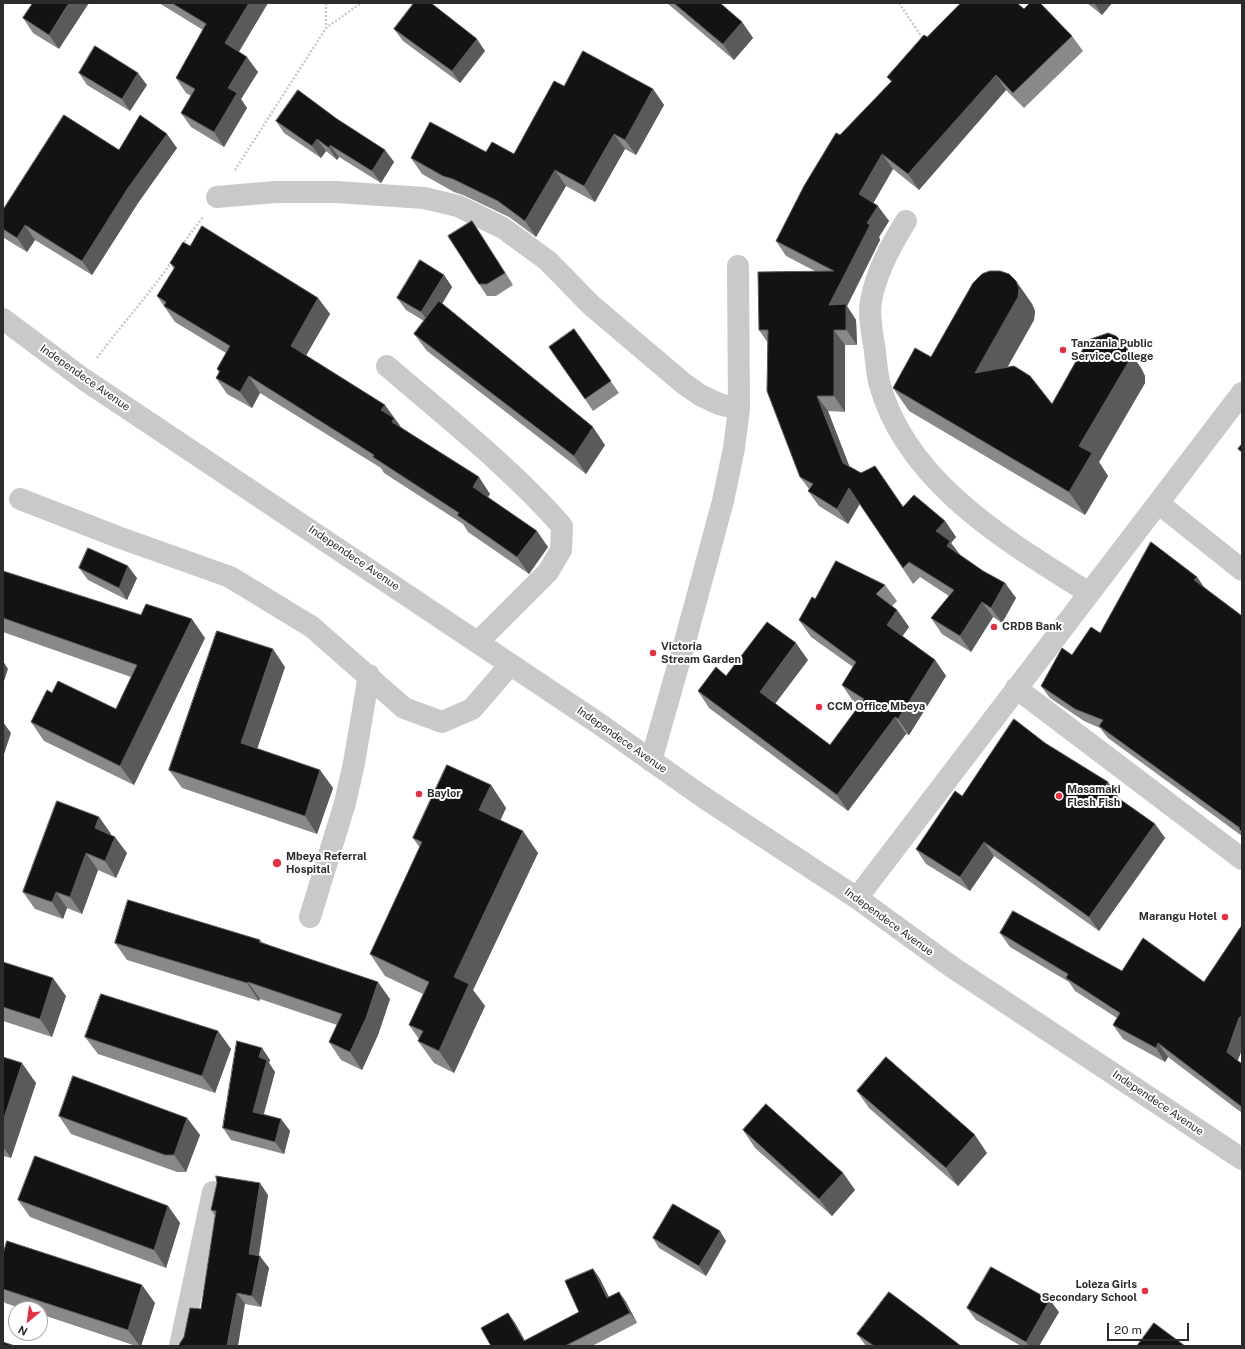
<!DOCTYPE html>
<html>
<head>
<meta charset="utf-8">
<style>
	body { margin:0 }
	#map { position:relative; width:1245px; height:1349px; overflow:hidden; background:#fff; font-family:"Public Sans",sans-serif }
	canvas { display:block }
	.frame { position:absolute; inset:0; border:4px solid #2c2c2c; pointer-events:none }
	.north { position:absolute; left:8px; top:1301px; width:40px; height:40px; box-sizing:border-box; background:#fff; border:1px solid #ababab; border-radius:50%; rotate:209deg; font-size:11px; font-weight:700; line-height:16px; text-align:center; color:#2c2c2c }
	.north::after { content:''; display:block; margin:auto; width:14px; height:18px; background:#df3242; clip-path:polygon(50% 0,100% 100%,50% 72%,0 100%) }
	.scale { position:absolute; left:1107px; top:1323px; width:82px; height:18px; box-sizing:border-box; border:2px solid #2c2c2c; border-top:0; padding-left:5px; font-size:12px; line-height:14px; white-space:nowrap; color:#2c2c2c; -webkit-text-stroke:3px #fff; paint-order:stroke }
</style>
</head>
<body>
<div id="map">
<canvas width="1245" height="1349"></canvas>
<div class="frame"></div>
<div class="north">N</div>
<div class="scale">20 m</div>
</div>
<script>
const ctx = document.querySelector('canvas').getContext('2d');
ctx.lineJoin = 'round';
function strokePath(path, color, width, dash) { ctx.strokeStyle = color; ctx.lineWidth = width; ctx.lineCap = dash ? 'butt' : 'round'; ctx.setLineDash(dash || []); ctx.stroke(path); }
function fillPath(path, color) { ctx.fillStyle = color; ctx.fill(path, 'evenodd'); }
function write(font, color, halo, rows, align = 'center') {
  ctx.font = font + ' "Public Sans",sans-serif'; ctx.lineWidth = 4; ctx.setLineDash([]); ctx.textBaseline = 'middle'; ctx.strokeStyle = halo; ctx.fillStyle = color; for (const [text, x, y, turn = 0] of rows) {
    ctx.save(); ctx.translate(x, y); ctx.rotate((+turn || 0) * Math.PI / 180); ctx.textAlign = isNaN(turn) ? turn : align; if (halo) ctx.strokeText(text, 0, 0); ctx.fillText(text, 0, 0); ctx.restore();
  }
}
strokePath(new Path2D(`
	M326,3V28
	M899,3L923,39
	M235,170L326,28L361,3
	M182,245L203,217
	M97,358C121,325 149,295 172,261`), '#c9c9c9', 2.5, [2, 2]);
strokePath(new Path2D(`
	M217,197L275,192H336L424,198L458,206L503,228L548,261L591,305L683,383L700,395L719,404L739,409
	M906,221C891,245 876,272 871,301C868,317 873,336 875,352C876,361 877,372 879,382C906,483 1007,541 1089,593
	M3,319L82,378L598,723L706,799L857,898L952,967L1242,1159
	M387,366C447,418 510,467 562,526L561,550L548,572L478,642
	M20,499L118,537L230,577L312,627L404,708L442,722L472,709L510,665
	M1158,503L1242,570
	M1016,688L1242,859
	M651,761L686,638L723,501L734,448L739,409L738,266
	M857,898L1242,393
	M310,917L345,803L354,763L369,675
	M180,1346L213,1192`), '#c9c9c9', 22);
fillPath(new Path2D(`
	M33,3L59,49L33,33L23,18Z
	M159,3H268L239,52L258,72L241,99L247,108L224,147L191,127L181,113L191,96L186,93L176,78L203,30Z
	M667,3H720L742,22L753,38L734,60Z
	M1087,3H1112L1102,15Z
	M1024,9L1072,36L1083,51L1024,108L1006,90L919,190L893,169L873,203L889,221L879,237L880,240L847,306L856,320L857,345H845V412L828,411L849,466L861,473L875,466L903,507L945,521L956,537L951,543L959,554L983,571L1005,583L1016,598L1002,623L993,617L971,652L942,634L931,618L949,596L920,577L913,584L860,504L848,524L819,506L808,491L809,489L800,477L768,343L759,330L815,271L786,256L776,241L840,135L891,82L887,77L927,37Z
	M394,29L485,51L460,83L403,41Z
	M79,73L147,85L130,111L87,85Z
	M564,86L653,89L664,105L636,155L625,149L595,202L566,186L536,237L509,217L463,195L454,192L422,174L411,158L486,152L514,154Z
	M337,119L385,150L394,162L381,183L339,157L337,160L326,151L321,158L284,133L276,121Z
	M177,148L138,203L92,275L35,240L27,252L4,238L3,236V210L119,150Z
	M472,221L480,233L513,285L496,296H487L479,284Z
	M190,246L318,298L330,314L306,356L394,418L401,427L490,494L488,497L548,547L529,574L468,532L463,524L384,473L381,468L260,393L252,408L227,394L216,378L219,373L217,369L226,353L175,322L157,296L174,269L170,263Z
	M444,275L452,287L442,304L605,445L586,474L427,351L414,334L424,321L406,310L397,298Z
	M1016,281L1032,304L1035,311L1034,320L1007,368L1052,404L1125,345L1141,368L1145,376V383L1099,462L1108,476L1085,515L909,411L893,388L931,357Z
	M574,329L619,393L593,411L585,399Z
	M79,568L137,578L127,600L88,580Z
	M3,571L205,638L134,785L44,741L31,722L52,693L116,709L131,677L3,632Z
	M1197,577L1204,587L1242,616V836L1108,738L1100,728L1084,721L1050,698L1041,686L1072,655L1100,633Z
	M885,585L897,601L892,606L897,610L909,627L902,636L935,660L946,676L909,735L906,734L848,811L709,708L698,691L726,676L808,660L775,704L830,745L860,705L853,701L842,685L853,667L811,637L799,620L815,599Z
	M285,667L257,749L320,770L333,788L317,834L182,788L169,770Z
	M1045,743L1118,796L1117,797L1155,824L1165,838L1099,931L994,856L970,891L926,864L916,849L962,796Z
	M491,785L506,808L500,820L538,853L473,990L485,1006L454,1073L434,1063L418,1041L419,1039L409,1025L423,994L385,976L370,954L420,848L413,838Z
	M99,817L111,834L110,835L127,853L116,878L98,870L82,914L67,908L63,919L35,909L23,892Z
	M1000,933L1238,1061L1242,1064V1113L1168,1057L1165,1062L1123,1039L1113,1025L1117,1018L1075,991L1069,982L1010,947Z
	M260,940L262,942L390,999L378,1035L362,1070L341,1060L329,1042L337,1025L260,999L259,1001L127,960L115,943Z
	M3,962L66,996L52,1037L3,1021Z
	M218,1031L231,1049L215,1093L98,1054L85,1037Z
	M262,1048L270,1060L269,1063L275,1072L264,1114L281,1119L290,1131L284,1154L231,1140L223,1128Z
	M3,1057L36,1083L11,1158L3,1156Z
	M857,1091L987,1153L958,1186L869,1108Z
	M59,1116L187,1118L200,1135L186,1172H177L71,1134Z
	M743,1130L843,1173L855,1190L832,1216L755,1148Z
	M268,1195L259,1256L269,1268L261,1307L245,1304L201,1309L215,1216L211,1210Z
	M18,1200L168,1206L180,1223L166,1268L30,1217Z
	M653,1238L726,1241L706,1276L659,1248Z
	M3,1254L155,1303L141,1346H136L40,1314V1309H23L5,1303L3,1300Z
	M593,1269L600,1279L609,1297L619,1292L626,1302L637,1323L592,1346H491L508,1313L515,1323L525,1341L579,1312Z
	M967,1308L1059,1312L1039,1346H1021L976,1320Z
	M857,1334L961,1346H866Z`), '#898989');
fillPath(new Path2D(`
	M69,3H89L59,49L49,35Z
	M249,3H268L235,58L225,43Z
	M1094,3H1112L1102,15Z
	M742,22L753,38L734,60L723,44Z
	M477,39L485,51L460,83L452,71Z
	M247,57L258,72L241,99L247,108L224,147L214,132L228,88Z
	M138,73L147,85L130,111L122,99Z
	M996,75L1006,90L919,190L908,174Z
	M653,89L664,105L636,155L625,140Z
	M167,134L177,148L138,203L92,275L82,261L128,188Z
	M614,134L625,149L595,202L584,186Z
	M317,139L326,151L321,158L312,146Z
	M330,145L339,157L337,160L329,148Z
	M385,150L394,162L381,183L372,171Z
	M882,154L893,169L870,209L859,194Z
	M555,170L566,186L536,237L525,221Z
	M878,206L889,221L879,237L880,240L847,306L856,320L857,345L829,305L867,223Z
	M472,221L480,233L513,285L505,273Z
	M25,225L35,240L27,252L17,238Z
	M444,275L452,287L430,324L421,312Z
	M1016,281L1032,304L1035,311L1034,320L991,396L975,373Z
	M318,298L330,314L302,362L291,346Z
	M834,330L845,345V412L834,396Z
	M1125,345L1141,368L1145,376V383L1099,462L1108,476L1085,515L1069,492L1079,446Z
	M249,376L260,393L252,408L240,392Z
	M817,396L828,411L854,478L843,463Z
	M385,405L406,434L403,438L381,410Z
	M593,427L605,445L586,474L574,456Z
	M479,477L490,494L484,503L473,487Z
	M849,488L860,503L848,524L837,509Z
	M945,521L956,537L951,543L961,556L958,561L936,531Z
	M537,531L548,547L529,574L517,557Z
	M128,566L137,578L127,600L119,588Z
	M1197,577L1205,589L1194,580Z
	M1005,583L1016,598L1002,623L991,608Z
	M982,602L993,617L971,652L960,636Z
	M897,610L909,627L899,641L887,625Z
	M192,619L205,638L134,785L120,766Z
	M796,643L808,660L771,709L760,692Z
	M273,649L285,667L253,761L241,743Z
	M935,660L946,676L909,735L898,719Z
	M3,661L8,669L3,684Z
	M895,717L906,734L848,811L837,795Z
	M3,722L11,733L3,757Z
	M320,770L333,788L317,834L305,816Z
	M1108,782L1118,796L1114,802L1104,788Z
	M491,785L506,808L495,832L479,810Z
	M99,817L111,834L107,845L95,828Z
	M1155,824L1165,838L1099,931L1089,917Z
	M523,831L538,853L473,990L485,1006L454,1073L439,1051L454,977Z
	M115,837L127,853L116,878L105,861Z
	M984,842L994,856L970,891L960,877Z
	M86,853L98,870L82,914L70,897Z
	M56,892L67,908L63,919L52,902Z
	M53,978L66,996L52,1037L40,1019Z
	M248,982L260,999L259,1001L247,983Z
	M378,982L390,999L378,1035L362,1070L350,1052Z
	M1242,1015V1050L1236,1065L1227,1052L1239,1018Z
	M218,1031L231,1049L215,1093L202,1076Z
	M1158,1043L1168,1057L1165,1062L1156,1048Z
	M262,1048L270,1060L269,1063L275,1072L261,1123L253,1112L259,1057Z
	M22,1063L36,1083L11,1158L3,1147V1121Z
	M187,1118L200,1135L186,1172L174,1155Z
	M281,1119L290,1131L284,1154L275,1142Z
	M975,1135L987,1153L958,1186L946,1168Z
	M843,1173L855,1190L832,1216L819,1199Z
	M260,1183L268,1195L257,1266L249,1254Z
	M168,1206L180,1223L166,1268L154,1250Z
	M720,1231L726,1241L706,1276L699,1266Z
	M260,1256L269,1268L261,1307L252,1296Z
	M593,1269L600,1279L614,1308L607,1298Z
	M142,1285L155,1303L141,1346H140L128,1330Z
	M619,1292L626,1302L637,1323L630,1313Z
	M237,1293L245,1304L238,1346H227Z
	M1050,1300L1059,1312L1039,1346H1029L1026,1342Z
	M508,1313L515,1323L528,1346L524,1341Z`), '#5a5a5a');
const building = new Path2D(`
	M33,3H69L49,35L23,18Z
	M172,3H249L225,43L247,57L228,88L237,93L214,132L181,113L195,89L176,78L206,24Z
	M414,3H431L477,39L452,71L394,29Z
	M674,3H720L742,22L723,44Z
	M961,3H1017L1024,9L1030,3H1040L1072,36L1013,93L996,75L908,174L882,154L859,194L878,206L867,223L870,225L829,305L846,304V330H834V396H817L843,463L861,473L875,466L903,507L914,495L945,521L936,531L950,541L947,546L983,571L1005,583L991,608L982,602L960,636L931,618L954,590L909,562L903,568L849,488L837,509L808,491L813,484L800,477L767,391L768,330H759L758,272L834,271L776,241L804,186L836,133L840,135L892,81L887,77L924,35L927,37Z
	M95,46L138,73L122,99L79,73Z
	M583,51L653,89L625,140L614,134L584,186L555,170L525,221L498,201L453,179L443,176L411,158L430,122L486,152L492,142L514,154L554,81L564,86Z
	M298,90L337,119L385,150L372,171L330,145L329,148L317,139L312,146L276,121Z
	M64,115L119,150L140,115L167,134L128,188L82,261L25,225L17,238L3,229V210Z
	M472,221L505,273L487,284H479L448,236Z
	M202,226L318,298L291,346L385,405L381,410L394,418L392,422L479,477L473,487L537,531L517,557L457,515L459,513L373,457L374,455L249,376L240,392L216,378L220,371L217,369L230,346L164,306L166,302L157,296L175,267L170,263L183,242L190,246Z
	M420,260L444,275L421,312L397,298Z
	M990,271H1000L1009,274L1016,281L1019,288L1018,297L975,373L1014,366L1030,376L1052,404L1088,340L1108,333L1116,336L1125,345L1129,354V361L1079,446L1092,453L1069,492L893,388L915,348L931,357L973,283L982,274Z
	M439,301L593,427L574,456L414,334Z
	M574,329L611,381L585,399L549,347Z
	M1242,444V452L1238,449Z
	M1151,542L1197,577L1194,580L1242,616V832L1239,829L1240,828L1099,726L1103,720L1075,709L1041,686L1062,648L1072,655L1091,627L1100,633Z
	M88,548L128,566L119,588L79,568Z
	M836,561L885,585L876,594L897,610L887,625L935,660L898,719L895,717L837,795L698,691L716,667L726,676L767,622L796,643L760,692L830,745L864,699L842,685L856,662L799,620L812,597L815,599Z
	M3,571L141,615L146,604L192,619L120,766L31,722L47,690L52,693L58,681L116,709L137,665L3,618Z
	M217,631L273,649L241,743L320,770L305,816L169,770Z
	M1014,719L1045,743L1108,782L1104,788L1155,824L1089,917L984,842L960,877L916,849L955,791L962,796Z
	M447,765L491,785L479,810L523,831L454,977L469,984L439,1051L418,1041L423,1031L409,1025L429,982L370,954L422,842L413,838Z
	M57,801L99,817L95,828L115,837L105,861L86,853L70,897L56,892L52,902L23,892Z
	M128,900L260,940L259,942L378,982L366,1018L350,1052L329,1042L342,1014L248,982L247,983L115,943Z
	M1013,911L1122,971L1143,938L1204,982L1242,925V1015L1239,1018L1227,1052L1242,1064V1107L1158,1043L1156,1048L1113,1025L1120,1013L1066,978L1068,974L1000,933Z
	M3,962L53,978L40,1019L3,1007Z
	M101,994L218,1031L202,1076L85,1037Z
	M237,1041L262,1048L259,1057L267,1060L253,1112L281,1119L275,1142L223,1128Z
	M3,1057L22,1063L3,1121Z
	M886,1057L975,1135L946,1168L857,1091Z
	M73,1076L187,1118L174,1155H165L59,1116Z
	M766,1104L843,1173L819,1199L743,1130Z
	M35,1156L168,1206L154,1250L18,1200Z
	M216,1176L260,1183L249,1254L260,1256L252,1296L237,1293L227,1346H179L180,1343L184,1337L190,1308L201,1309L216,1211L211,1210L217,1183Z
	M673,1204L720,1231L699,1266L653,1238Z
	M7,1241L142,1285L128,1330L3,1289V1254Z
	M991,1267L1050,1300L1026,1342L967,1308Z
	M593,1269L607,1298L619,1292L630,1313L565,1346H491L481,1328L508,1313L524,1341L579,1312L565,1281Z
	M889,1292L961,1346H874L857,1334Z
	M1154,1323L1185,1346H1137Z
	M3,1342L15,1346H3Z`);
fillPath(building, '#131313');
strokePath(building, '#5a5a5a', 1);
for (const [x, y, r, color] of [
	[1063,350,4,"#df3242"],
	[994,627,4,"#df3242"],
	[653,653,4,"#df3242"],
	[819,707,4,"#df3242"],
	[419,794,4,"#df3242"],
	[1059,796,4,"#df3242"],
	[277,863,5,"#df3242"],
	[1225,917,4,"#df3242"],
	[1145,1291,4,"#df3242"]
]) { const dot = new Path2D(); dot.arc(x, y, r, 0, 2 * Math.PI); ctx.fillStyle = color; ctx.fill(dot); strokePath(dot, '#fff', 1.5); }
write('bold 11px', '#2c2c2c', '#fff', [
	["Tanzania Public",1071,344],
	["Service College",1071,357],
	["CRDB Bank",1002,627],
	["Victoria",661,647],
	["Stream Garden",661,660],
	["CCM Office Mbeya",827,707],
	["Masamaki",1067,790],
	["Flesh Fish",1067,803],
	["Baylor",427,794],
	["Mbeya Referral",286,857],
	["Hospital",286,870],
	["Marangu Hotel",1217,917,"right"],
	["Loleza Girls",1137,1285,"right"],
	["Secondary School",1137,1298,"right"]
], 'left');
write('11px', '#2c2c2c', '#fff', [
	["Independece Avenue",85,378,35],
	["Independece Avenue",354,558,34],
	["Independece Avenue",622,740,35],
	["Independece Avenue",889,922,36],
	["Independece Avenue",1158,1103,34]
]);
</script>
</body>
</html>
